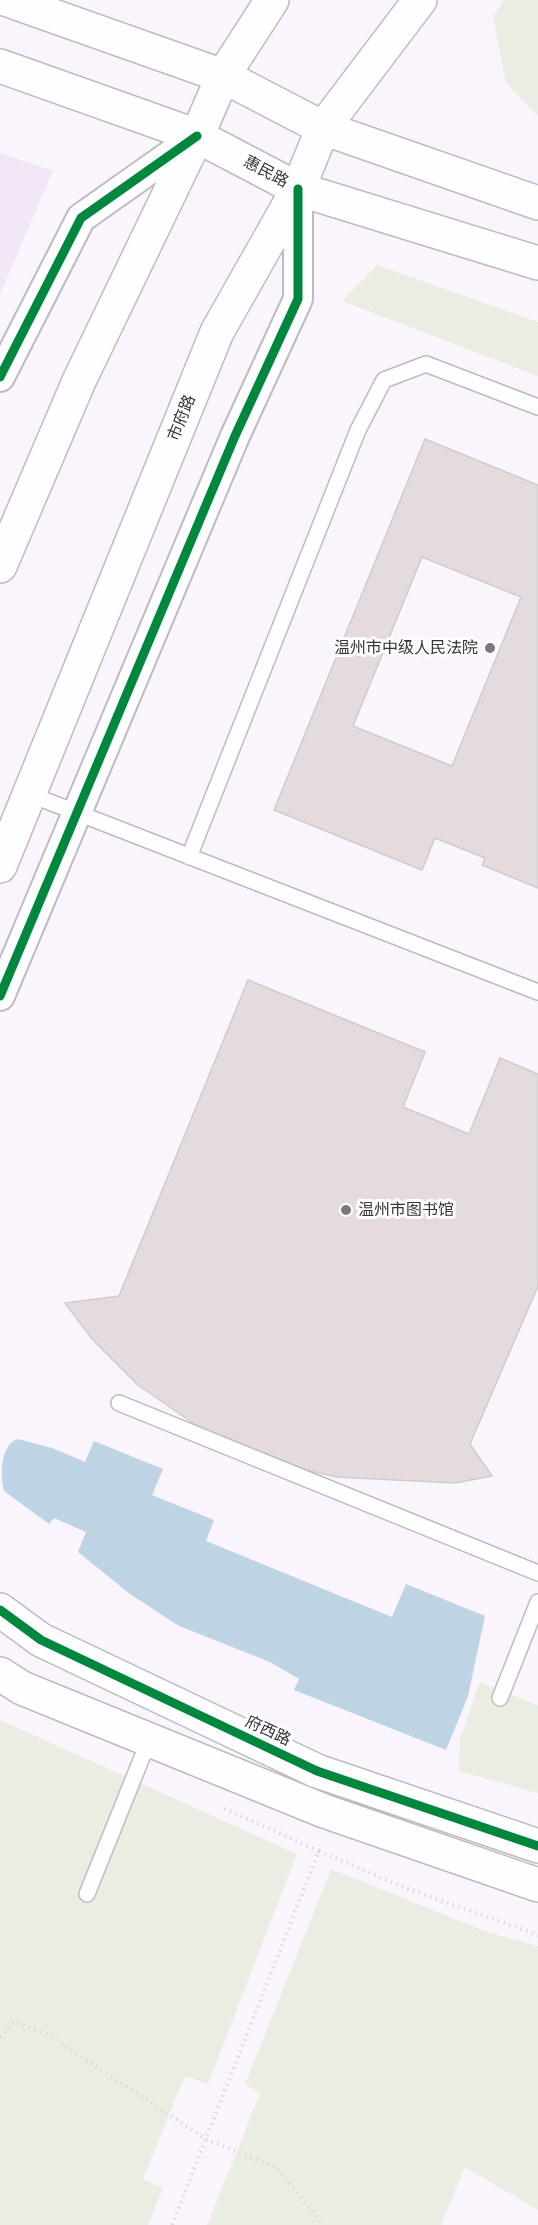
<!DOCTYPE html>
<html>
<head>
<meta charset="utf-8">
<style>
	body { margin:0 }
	canvas { display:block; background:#faf4fc }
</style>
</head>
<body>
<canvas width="538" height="2225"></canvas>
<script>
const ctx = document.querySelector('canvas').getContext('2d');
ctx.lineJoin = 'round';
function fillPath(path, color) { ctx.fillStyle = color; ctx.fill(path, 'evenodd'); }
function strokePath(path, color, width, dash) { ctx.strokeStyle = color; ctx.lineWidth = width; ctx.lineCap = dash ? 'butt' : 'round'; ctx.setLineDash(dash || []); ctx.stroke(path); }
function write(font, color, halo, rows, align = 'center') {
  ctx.font = font + ' Literata,"Noto Sans SC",serif'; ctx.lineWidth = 6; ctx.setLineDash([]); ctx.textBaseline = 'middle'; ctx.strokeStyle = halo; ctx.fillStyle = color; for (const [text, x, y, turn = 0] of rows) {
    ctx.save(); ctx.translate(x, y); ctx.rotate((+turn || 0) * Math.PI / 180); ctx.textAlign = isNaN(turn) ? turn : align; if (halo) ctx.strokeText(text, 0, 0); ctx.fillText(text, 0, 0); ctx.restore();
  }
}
fillPath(new Path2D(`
	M0,153L53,171L0,294Z`), '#f2e7f6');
fillPath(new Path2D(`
	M504,0H538V116L506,83L493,17Z
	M377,265L538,322V376L342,301Z
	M480,1682L538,1705V1793L459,1771L460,1739Z
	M0,1720L297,1854L208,2084L185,2076L143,2179L163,2188L148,2225H0Z
	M331,1869L487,1932L538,1946V2210L465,2167L441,2225H207L260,2094L245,2084Z`), '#ebede3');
fillPath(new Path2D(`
	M18,1439L52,1448L85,1462L94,1441L163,1469L152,1495L214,1520L206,1541L392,1617L406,1584L485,1616L468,1696L446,1750L294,1690L299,1679L270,1662L179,1626L130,1594L78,1552L86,1532L54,1518L49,1524L4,1491C0,1476 0,1444 18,1439Z`), '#bed4e4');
const building = new Path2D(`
	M425,439L538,485V888L482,865L485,858L435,838L422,870L274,810ZM422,557L521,597L452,766L353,726Z
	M248,980L425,1052L403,1107L469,1134L500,1058L538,1074V1286L470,1444L492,1476L455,1483L337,1477L301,1469L200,1428L138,1385L92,1339L65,1303L119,1296Z`);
fillPath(building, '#e3dbde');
strokePath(building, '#d2cbce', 1.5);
const service = new Path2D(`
	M29,794L538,992
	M189,857L358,430L384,380L426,364L538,407
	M119,1403L538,1573
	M500,1698L538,1602
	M87,1894L149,1740`);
const minor = new Path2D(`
	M0,377L81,218L197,136
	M0,996L235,436L298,299V189`);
const tertiary = new Path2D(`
	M0,1610L41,1640L317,1771L538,1846
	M0,1674L22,1688L324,1811L538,1885`);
const secondary = new Path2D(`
	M8,0L223,76L323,128L538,203
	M0,66L197,136L298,189L538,263
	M0,566L79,381L197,136L223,76L272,0
	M0,866L217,332L298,189L323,128L420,0`);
strokePath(service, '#bfbac0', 18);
strokePath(minor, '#bfbac0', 32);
strokePath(tertiary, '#bfbac0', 36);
strokePath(secondary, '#bfbac0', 36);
strokePath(new Path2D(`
	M319,1851L403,1887L538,1935
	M0,2037L15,2022L45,2033L206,2139L277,2168L323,2225
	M172,2225L319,1851L223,1808`), '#dcdadd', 4, [1.5, 4.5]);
strokePath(service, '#fefdff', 15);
strokePath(minor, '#fefdff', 28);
strokePath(tertiary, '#fefdff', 33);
strokePath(secondary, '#fefdff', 33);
strokePath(new Path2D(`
	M0,377L81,218L197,136
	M0,996L235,436L298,299V189
	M0,1610L41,1640L317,1771L538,1846`), '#00873e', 9);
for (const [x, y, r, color] of [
	[490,648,6,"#7b777d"],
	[346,1210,6,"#7b777d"]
]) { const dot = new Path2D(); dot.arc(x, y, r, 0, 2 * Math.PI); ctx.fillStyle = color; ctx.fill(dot); strokePath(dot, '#fff', 2); }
write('16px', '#373339', '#fff', [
	["惠民路",266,172,28],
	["市府路",182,418,-68],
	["府西路",268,1731,25]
]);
write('16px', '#373339', '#fff', [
	["温州市中级人民法院",478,648],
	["温州市图书馆",358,1210,"left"]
], 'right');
</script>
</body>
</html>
